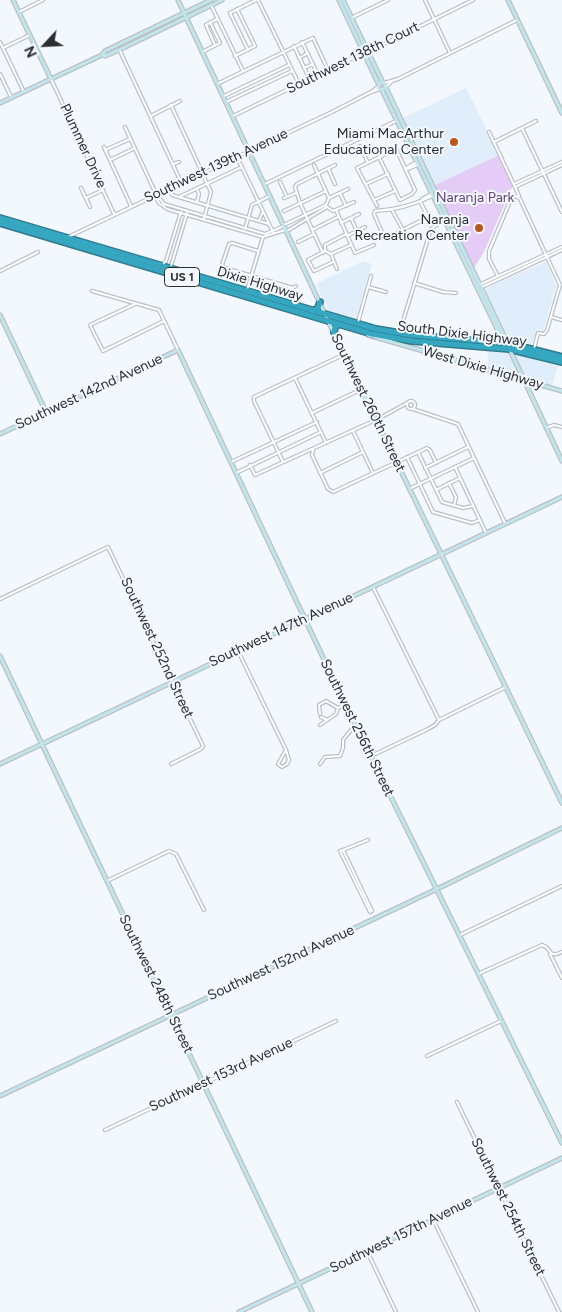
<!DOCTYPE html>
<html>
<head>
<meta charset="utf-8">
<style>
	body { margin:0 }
	#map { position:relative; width:562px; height:1312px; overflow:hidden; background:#f2f8fe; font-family:Figtree,sans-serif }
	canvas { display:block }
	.north { position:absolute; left:20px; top:20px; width:50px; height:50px; -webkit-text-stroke:4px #f2f8fe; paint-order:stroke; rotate:245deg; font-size:14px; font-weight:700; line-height:20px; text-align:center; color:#2b2d30 }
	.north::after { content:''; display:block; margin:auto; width:18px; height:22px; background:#2b2d30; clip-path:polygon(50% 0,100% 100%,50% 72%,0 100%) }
</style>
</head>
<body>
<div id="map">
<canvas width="562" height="1312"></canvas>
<div class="north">N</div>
</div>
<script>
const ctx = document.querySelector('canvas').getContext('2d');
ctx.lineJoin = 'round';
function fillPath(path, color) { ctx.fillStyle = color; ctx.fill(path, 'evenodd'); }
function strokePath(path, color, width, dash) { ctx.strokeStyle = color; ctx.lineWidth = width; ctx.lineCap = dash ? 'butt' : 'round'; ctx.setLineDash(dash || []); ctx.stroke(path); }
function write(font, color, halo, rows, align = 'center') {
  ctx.font = font + ' Figtree,sans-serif'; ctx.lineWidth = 4; ctx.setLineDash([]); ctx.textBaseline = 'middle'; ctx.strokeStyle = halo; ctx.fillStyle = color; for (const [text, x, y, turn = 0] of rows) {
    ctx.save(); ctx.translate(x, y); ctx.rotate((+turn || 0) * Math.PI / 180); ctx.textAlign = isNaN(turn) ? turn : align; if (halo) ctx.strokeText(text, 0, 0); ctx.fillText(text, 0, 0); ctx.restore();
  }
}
fillPath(new Path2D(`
	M466,88L499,155L435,185L403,118Z
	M363,261L372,264L356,320L328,311L316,284Z
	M546,262L556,286L543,331L537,329L532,344L510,340L486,291V289L503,280Z
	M488,351L519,355L558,366L552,386L487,367Z`), '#e0edfa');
fillPath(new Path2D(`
	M499,155L513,185L484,252L474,268L435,185Z`), '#e5ccf7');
const street = new Path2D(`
	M258,0L299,84
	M425,0L450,53
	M212,7L243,71
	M19,12L43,0
	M351,18L388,0
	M0,42L24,92
	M302,42L318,75
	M215,45L206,25L217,19
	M294,46L310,80
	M3,48L30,35
	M248,50L230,13L256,0
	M120,51L181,182
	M202,52L220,43L210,22
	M368,52L473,0
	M235,56L255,46L237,9
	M299,58L308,53
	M304,68L313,64
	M0,74L11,97
	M51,79L114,214
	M384,83L398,79L517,20
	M217,84L313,38L328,70
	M386,87L392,81
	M371,92L380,89
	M224,96L289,65
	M226,102L292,71
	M171,105L211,192L204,219
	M151,116L180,101
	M233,116L363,53
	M536,121L522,128L562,212
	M125,127L156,194L164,204L265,234L284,226
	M489,132L515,187
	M494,142L522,128
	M360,146L368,163
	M104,147L131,206
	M105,150L130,139
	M237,157L273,232
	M110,160L135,148
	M173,164L179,162
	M314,165L329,198
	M328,168L335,184
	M406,168L417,162
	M405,169H408L417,165
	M280,182L287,197
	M265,184L396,121
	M366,184L388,174
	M514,184L562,162
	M81,188L90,207
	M168,188L172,195L269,224
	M197,189L199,194L197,202
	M340,193L346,206
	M155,195L159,203L167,209L263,237L285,230
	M181,196L242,167
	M519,196L515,187L562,165
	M86,198L103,190
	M284,198L296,193
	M422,199L431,194
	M374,200L395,191
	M420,201L428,217L385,239L374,214L375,211C395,210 414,205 432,196
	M326,205L329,198L348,189
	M377,206L357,168L394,150L397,151L415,190L412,194L400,200L379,157
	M327,207L333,211L354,202
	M336,210L355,253L374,245
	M392,210L403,230
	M284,211L326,191
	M351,218L357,231
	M259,221L263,211
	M341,223L359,214
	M284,225L326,205
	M245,229L252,205L270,196
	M312,230L338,217
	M287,231L327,207
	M347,236L365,227
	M68,237L332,112L371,92L379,86
	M298,242L314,234
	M258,251L232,243L229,244L222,265L225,268L293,288L296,286
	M325,251L331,254L337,269
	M323,253L300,203L295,187L297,184L335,165
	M331,254L351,245
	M333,262L314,271L308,260L325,251V245L346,234
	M163,264L166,261L181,212
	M171,266L187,213
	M0,271L38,252
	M498,276L489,259V251L511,199L516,196L520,199L560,285L547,330L544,334L538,333L534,349
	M414,283L443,292L456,293
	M481,284L562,247
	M368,287L386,292
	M482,287L562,250
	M247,290L263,237
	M92,291L159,310L178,350
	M135,304L90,325L103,351L164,321
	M551,317L562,320
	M358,322L371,276
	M400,331L431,229L444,220
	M295,378L326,443
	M407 405a4 4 0 1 1 8 0a4 4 0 1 1-8 0Z
	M413,409L458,424L505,523
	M312,413L362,389
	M546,428L554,425L562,427
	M353,431L373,473
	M313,450L312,455L328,489L333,492L427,448L430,450L436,463
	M418,452L442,502L463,508L473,506
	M407,457L433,512L472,523L480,520
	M231,462L317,422
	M283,462L254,401V397L345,354
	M250,465L255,475L380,418L407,403
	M455,467L486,533
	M425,468L468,447
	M236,473L321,432
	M320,473L363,452
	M449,483L456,497L454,506
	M409,489L474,458
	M436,490L460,478
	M373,587L439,720
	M0,599L108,547L203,746L201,749L171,764
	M238,651L286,750L289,760L287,764L282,767L278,764L286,750
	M320,714L319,705L326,701L338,708
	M321,717L327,720
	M320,725L336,714L338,708L345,704
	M371,756L428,729L435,725L439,720L506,687
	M320,764L325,757L340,756L343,748V740L355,725
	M343,850L340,851L341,853L370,912
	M343,850L372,911
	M343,850L368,840
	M107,881L169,851L176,854L204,910
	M460,935L562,886
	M550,954L562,978
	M478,974L542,945C552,948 548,959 562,952
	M427,1056L501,1021
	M457,1102L559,1312
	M105,1130L336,1021
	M433,1219L478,1312
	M367,1251L396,1312`);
const secondary = new Path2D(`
	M13,0L51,79
	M178,0L331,327L562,803
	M339,0L379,85
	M343,0L383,83
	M508,0L562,113
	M102,55L105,51L211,0
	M378.5 86a3.5 3.5 0 1 1 7 0a3.5 3.5 0 1 1-7 0Z
	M386,88L507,342
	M382,90L504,343
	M0,103L102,55L105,56L119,50L222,0
	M0,315L46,412
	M368,335L562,391
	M509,348L562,461
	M0,434L178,350L345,704L562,1143
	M0,656L312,1312
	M0,764L562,497
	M0,1096L437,889L562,828
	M239,1312L562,1158`);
const highway = new Path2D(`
	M0,218L376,329L412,335L507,343L562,357
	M0,223L372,334L412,341L509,349L562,362
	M313,311L318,308L320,302
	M334,332L335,327L339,324`);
strokePath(street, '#bac0c7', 4.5);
strokePath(secondary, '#bac0c7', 5.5);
strokePath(highway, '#327c8e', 8);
strokePath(street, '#fff', 2);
strokePath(secondary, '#c2e5ec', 3);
strokePath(highway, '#35a7c1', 5);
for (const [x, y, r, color] of [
	[454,142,5,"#ba571e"],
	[479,228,5,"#ba571e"]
]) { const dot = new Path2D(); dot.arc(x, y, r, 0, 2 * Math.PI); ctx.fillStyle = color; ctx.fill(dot); strokePath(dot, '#f2f8fe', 2); }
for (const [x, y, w] of [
	[182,277,35]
]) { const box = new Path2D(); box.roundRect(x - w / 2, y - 9.5, w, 19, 4); ctx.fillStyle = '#f2f8fe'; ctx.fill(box); strokePath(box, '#2b2d30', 1); }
write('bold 12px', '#2b2d30', null, [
	["US 1",182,277]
]);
write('14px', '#2b2d30', '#f2f8fe', [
	["Southwest 138th Court",353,58,-26],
	["Plummer Drive",83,146,65],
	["Southwest 139th Avenue",216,166,-25],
	["Dixie Highway",260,284,17],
	["South Dixie Highway",462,334,7],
	["West Dixie Highway",483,368,16],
	["Southwest 142nd Avenue",89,392,-25],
	["Southwest 260th Street",368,403,64],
	["Southwest 147th Avenue",281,630,-25],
	["Southwest 252nd Street",157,648,65],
	["Southwest 256th Street",357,728,64],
	["Southwest 152nd Avenue",281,963,-25],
	["Southwest 248th Street",156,984,64],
	["Southwest 153rd Avenue",221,1075,-25],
	["Southwest 254th Street",508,1207,64],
	["Southwest 157th Avenue",401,1235,-26]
]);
write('14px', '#2b2d30', '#f2f8fe', [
	["Miami MacArthur",444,134],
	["Educational Center",444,150],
	["Naranja",469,220],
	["Recreation Center",469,236]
], 'right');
write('14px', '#67437d', '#f2f8fe', [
	["Naranja Park",475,198]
]);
</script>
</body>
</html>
